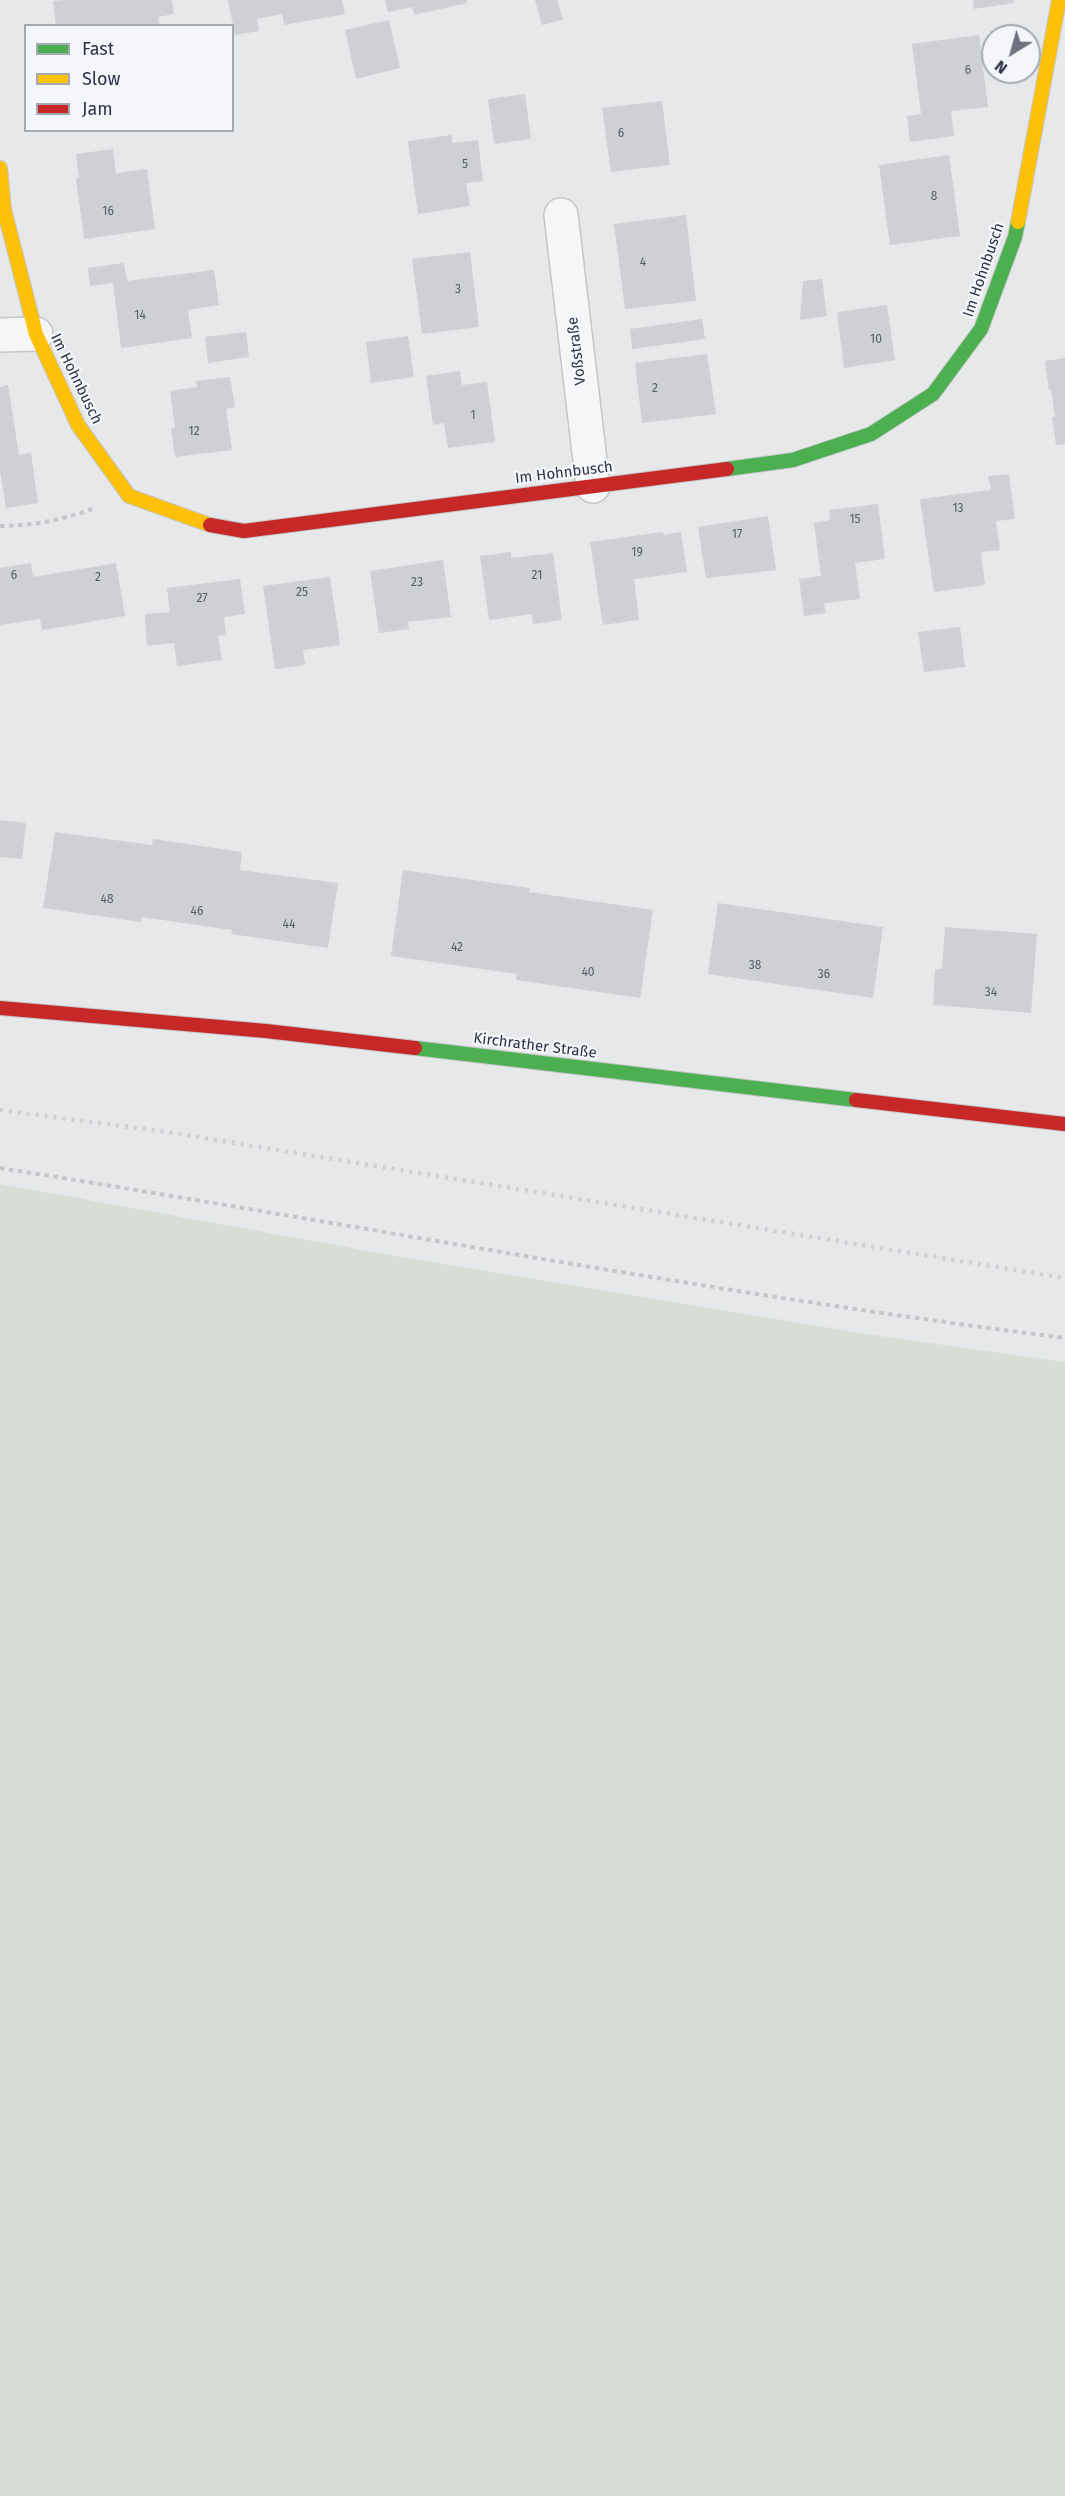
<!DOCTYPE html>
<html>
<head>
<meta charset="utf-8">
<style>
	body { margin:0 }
	#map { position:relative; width:1065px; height:2496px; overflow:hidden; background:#e6e8ea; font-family:"Fira Sans",sans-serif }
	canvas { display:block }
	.legend { position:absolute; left:24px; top:24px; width:210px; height:108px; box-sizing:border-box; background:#f4f6f9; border:2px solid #a4a8b1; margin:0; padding:8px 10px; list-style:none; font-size:18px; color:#2b3445 }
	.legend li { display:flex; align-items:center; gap:12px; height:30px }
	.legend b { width:30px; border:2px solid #a4a8b1 }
	.north { position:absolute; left:981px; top:24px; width:60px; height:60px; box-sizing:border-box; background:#f4f6f9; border:2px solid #a4a8b1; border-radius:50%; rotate:217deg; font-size:16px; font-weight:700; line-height:24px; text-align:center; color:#2b3445 }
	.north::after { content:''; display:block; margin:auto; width:21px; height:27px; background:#6c737f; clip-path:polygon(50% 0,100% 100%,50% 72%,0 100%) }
</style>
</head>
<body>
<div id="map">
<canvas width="1065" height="2496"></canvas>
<ul class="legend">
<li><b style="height:8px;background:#4caf50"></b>Fast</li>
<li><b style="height:8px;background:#ffc107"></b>Slow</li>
<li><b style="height:8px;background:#c62828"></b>Jam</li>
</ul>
<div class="north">N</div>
</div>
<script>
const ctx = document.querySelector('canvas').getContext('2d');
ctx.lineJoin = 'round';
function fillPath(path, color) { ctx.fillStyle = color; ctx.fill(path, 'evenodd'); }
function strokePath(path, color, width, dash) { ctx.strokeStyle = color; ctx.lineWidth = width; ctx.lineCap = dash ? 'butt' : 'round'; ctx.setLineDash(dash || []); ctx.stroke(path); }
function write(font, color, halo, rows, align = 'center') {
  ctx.font = font + ' "Fira Sans",sans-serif'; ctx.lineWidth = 4.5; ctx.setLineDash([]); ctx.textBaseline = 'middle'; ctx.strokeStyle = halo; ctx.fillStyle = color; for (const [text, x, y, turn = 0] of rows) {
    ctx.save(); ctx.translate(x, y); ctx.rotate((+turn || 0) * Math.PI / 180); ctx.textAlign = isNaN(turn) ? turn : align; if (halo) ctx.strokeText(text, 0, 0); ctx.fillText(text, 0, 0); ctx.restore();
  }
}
fillPath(new Path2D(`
	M0,1184L401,1257L873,1335L1065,1362V2496H0Z`), '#d6ded6');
fillPath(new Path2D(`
	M63,0H172L174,14L158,17L160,26H56L53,1Z
	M228,0H342L345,14L284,25L282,14L257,19L259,31L235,35Z
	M385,0H467V3L414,15L412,7L388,12Z
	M535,0H557L563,20L542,25Z
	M973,0H1014V3L974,9Z
	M389,20L400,68L356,79L345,30Z
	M979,35L988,107L951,111L954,136L910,142L907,116L921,114L912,44Z
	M525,94L531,139L494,144L488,99Z
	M662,101L670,165L611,172L602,108Z
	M452,135V143L478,140L483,181L466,183L470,206L418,214L408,141Z
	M113,149L116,173L147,169L155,229L84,239L76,178H79L76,154Z
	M949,155L960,236L890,245L879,165Z
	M686,215L696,301L625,309L614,224Z
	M470,252L479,327L422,334L412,259Z
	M124,263L127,281L214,270L219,305L188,310L192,338L121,348L113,283L90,286L88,268Z
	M822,279L827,316L800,320L803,281Z
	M887,305L895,360L844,368L837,312Z
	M702,319L705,339L632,349L630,329Z
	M246,332L249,357L208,363L205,337Z
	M408,336L414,377L371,383L366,342Z
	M707,354L716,414L642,423L635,363Z
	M1065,358V444L1056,445L1052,417H1055L1051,390H1049L1045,361Z
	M460,371L462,385L487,382L495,442L448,448L444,423L433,425L426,376Z
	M230,377L235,407L226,409L232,450L175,457L171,428H175L170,391L197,387L196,381Z
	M8,385L19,455L31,453L38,503L6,508L0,470V387Z
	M1009,474L1015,519L996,521L1000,550L981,552L985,585L934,592L920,499L991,490L988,476Z
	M878,504L885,559L855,563L860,599L824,603L826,613L804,616L799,579L821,576L814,523L830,520L829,510Z
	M768,516L776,570L706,578L698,527Z
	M663,532L664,535L681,532L687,572L634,579L639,620L603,625L590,542Z
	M511,552V558L553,553L562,620L533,624L532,614L489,620L480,556Z
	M443,560L451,617L408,622L409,629L379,633L370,571Z
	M31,563L33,577L116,563L125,616L42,630L40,619L0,625V568Z
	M330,577L340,645L303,650L305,665L275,669L263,586Z
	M240,579L245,614L224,617L226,635L218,636L222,660L177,666L174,643L147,646L145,614L170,612L167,588Z
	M960,627L965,667L924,672L918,632Z
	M0,820L26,823L22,859L0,857Z
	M55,832L152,845L153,839L242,852L240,870L338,883L328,948L231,934L232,930L142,917L141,922L43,908Z
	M403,870L530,888L529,892L653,910L640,998L516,980L517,974L391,956Z
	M718,903L883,927L873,998L708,974Z
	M945,927L1037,934L1031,1013L933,1005L935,969H942Z`), '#ced0d3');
const street = new Path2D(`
	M561,215L593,486
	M0,335L36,334`);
const fast = new Path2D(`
	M727,469L793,460L871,434L933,394L981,329L1015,237L1018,222
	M415,1048L856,1100`);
const slow = new Path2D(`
	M0,168L4,209L36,334L78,425L129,496L210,525
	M1018,222L1059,0`);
const jam = new Path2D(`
	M210,525L244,531L727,469
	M0,1008L266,1031L415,1048
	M856,1100L1065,1124`);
strokePath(street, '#c4c6c8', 36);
strokePath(fast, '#c4c6c8', 16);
strokePath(slow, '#c4c6c8', 16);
strokePath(jam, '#c4c6c8', 16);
strokePath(new Path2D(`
	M0,526C32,526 62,520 92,509
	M0,1168C355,1224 708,1293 1065,1338`), '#c5c6ca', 4, [4.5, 4.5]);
strokePath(street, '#f5f6f7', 33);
strokePath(fast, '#4caf50', 14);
strokePath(slow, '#ffc107', 14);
strokePath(jam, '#c62828', 14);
strokePath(new Path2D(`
	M0,1110L167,1132L1065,1278`), '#cecfd2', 4.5, [3, 6]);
write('12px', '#545c69', null, [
	["6",968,71],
	["6",621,134],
	["5",465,165],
	["8",934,197],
	["16",108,212],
	["4",643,263],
	["3",458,290],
	["14",140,316],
	["10",876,340],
	["2",655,389],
	["1",473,416],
	["12",194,432],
	["13",958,509],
	["15",855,520],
	["17",737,535],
	["19",637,553],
	["6",14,576],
	["21",537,576],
	["2",98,578],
	["23",417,583],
	["25",302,593],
	["27",202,599],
	["48",107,900],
	["46",197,912],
	["44",289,925],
	["42",457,948],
	["38",755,966],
	["40",588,973],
	["36",824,975],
	["34",991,993]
]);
write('15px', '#2b3445', '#f4f6f9', [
	["Im Hohnbusch",984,270,-71],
	["Voßstraße",577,351,-97],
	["Im Hohnbusch",76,379,64],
	["Im Hohnbusch",564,473,-7],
	["Kirchrather Straße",535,1046,7]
]);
</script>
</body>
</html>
